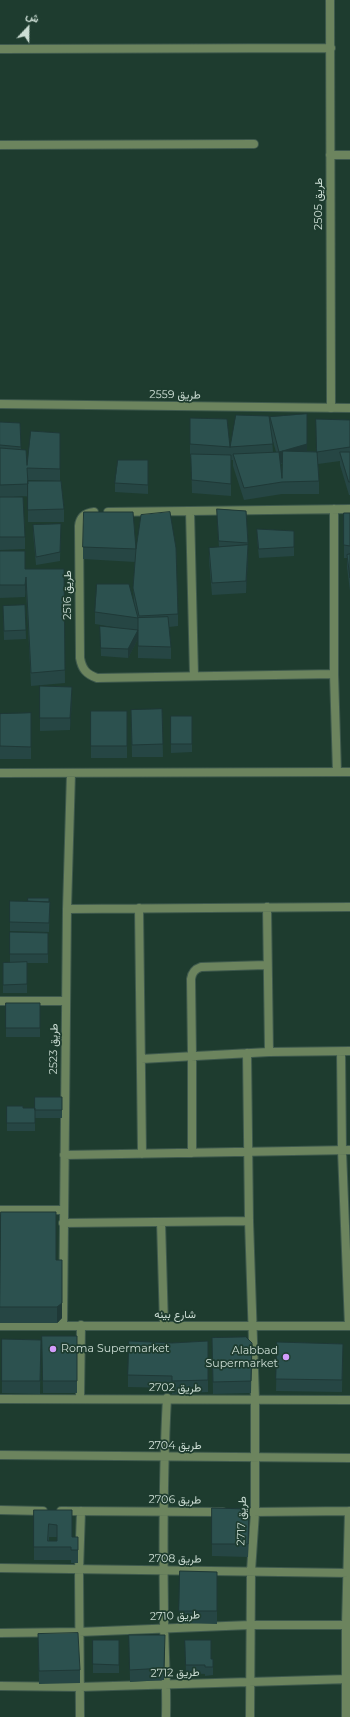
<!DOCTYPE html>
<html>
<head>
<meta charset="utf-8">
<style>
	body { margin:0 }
	#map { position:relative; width:350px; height:1717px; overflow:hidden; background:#1e3c2f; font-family:Montserrat,Vazirmatn,sans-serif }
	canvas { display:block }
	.north { position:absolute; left:8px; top:8px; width:40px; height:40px; -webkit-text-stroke:3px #1e3c2f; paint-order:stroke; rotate:22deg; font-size:11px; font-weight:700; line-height:16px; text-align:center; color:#cdded5 }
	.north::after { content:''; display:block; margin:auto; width:14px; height:18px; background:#cdded5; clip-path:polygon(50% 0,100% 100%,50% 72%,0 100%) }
</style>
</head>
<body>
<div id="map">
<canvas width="350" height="1717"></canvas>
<div class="north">ش</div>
</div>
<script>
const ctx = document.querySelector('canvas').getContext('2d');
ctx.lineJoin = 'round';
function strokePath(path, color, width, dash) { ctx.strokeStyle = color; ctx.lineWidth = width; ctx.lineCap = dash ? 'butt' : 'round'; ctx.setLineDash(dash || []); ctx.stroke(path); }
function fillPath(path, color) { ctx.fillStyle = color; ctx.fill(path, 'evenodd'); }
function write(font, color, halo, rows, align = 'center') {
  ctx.font = font + ' Montserrat,Vazirmatn,sans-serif'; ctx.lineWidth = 3.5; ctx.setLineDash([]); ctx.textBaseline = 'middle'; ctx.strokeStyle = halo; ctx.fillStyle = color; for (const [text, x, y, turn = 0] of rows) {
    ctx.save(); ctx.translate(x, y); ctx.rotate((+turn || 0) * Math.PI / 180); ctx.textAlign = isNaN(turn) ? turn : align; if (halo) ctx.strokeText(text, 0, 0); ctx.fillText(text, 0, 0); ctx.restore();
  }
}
const minor = new Path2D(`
	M330,0L331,408
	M0,49L331,48
	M0,145L254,144
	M330,155H350
	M334,509V674L337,772
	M190,511L194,676
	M94,512C85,513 80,517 79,526L80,658C82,669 86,674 97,678L334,674
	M108,512L350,509
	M0,773L350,772
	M267,907L269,1052
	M139,908L142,1154
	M67,909L350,907
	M0,1001H66
	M341,1052L342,1151L349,1326
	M247,1053L249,1221L255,1400V1512L251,1571L250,1717
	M141,1059L269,1052L350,1051
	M192,1153V1056L191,979C192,972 195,969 201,967L266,965
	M64,1155L350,1150
	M0,1210H63
	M161,1222L164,1326
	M63,1223L249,1221
	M63,1325L67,909L71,773
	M80,1398L81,1325
	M0,1399L350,1400
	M0,1455L350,1458
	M0,1510L43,1511
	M61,1511L223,1512
	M251,1512L350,1511
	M0,1568L350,1573
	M0,1633L79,1632L250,1625H350
	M0,1686L80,1687L350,1679
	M166,1716C167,1683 164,1650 164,1616C163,1543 163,1471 167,1398
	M80,1717L79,1570L81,1511
	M346,1717V1625L349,1511`);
const tertiary = new Path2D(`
	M0,404L350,408
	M0,1326H350`);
strokePath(minor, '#3e594d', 10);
strokePath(tertiary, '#3e594d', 10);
strokePath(minor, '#6c845e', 8);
strokePath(tertiary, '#6c845e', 8);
fillPath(new Path2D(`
	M307,414V451L317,452L316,419L350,420V495H349L340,465V461L318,464L319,481V494H282L244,500L233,466V460H231V496L192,493L191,457H190V418L230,447L270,417ZM272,438L276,452H273ZM281,464H283L282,478Z
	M0,422L20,423L21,449L27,465L60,433V481L64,509V522H28V481H57L27,480L28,496L13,497L25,537V549L0,550Z
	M148,460V494L115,492V483Z
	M217,509L246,511L248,545V558L246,593L212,595L209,560V548L219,547L217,521Z
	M344,513H350V591L347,567V558H344Z
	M61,524L60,561L36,565L33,533V525Z
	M257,529L294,531V556L259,558L257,538Z
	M83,547L136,549L178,614V626L169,627L171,647V659L138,658V639L128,658L101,656L100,626L125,629L95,624V612L134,601L133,588L135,562L83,559Z
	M0,551L25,569H64L65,683L31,686L26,589L25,597L0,598Z
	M25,605L26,639L4,640L3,606Z
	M40,686L72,700L70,730L40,731Z
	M162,709L163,757H132L131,710Z
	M91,711H127V758H91Z
	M0,714L31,726V759H0Z
	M171,716H192V752L171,753Z
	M10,901L50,902L49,932L10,931Z
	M10,932L48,933V963H27V993H3V963H10Z
	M6,1003H40V1037H6Z
	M35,1097H62V1118H35Z
	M7,1106L23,1108H35V1131H7Z
	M0,1260H56L62,1318L57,1323H0Z
	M42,1336H77V1393H43Z
	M212,1338L252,1343L251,1393L213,1394Z
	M2,1339L41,1340L40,1394L2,1393Z
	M208,1341V1392L172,1394V1388L128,1387V1375L172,1343Z
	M277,1342L343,1344L342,1392L276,1391Z
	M212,1508L249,1509L248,1557L212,1556Z
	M34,1510H72V1537H78V1563H71V1560H34ZM49,1537H57V1541H49Z
	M180,1571L217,1572V1624L179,1623Z
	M38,1634L80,1670V1683L39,1684Z
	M129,1635L165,1647L164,1680L130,1682Z
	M93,1640H119V1673H93Z
	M185,1640L211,1659H213V1675L205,1676V1674L186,1673Z`), '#264644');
fillPath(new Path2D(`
	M307,444V456L279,464V452Z
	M248,545V558L246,593V581Z
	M26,577V589L25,597V585Z
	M138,630V639L128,658V649Z
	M72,687V700L70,730V718Z
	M62,1303V1318L57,1323V1307Z`), '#1f3937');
const building = new Path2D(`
	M307,414V444L279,452L270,417Z
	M236,415L269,416L273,444L230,447L190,444V418L227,419L230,447Z
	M316,419L350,420V447L317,452Z
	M0,422L20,423L21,447L0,445Z
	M31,431L60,433V469L27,468L28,484L0,485V448L26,450L27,465Z
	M283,451L317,452L319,481L282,482L244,488L233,454L279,452L282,478Z
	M340,452H350V482H349Z
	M191,454L231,455V484L192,480Z
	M118,460H148V485L115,483Z
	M28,481H61L64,509L28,510Z
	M0,497H23L25,537H0Z
	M217,509L246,511L248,543L219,541Z
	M84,512H133L136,549L83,547Z
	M170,512L176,548L178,614L139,616L133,588L136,549L141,515Z
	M344,513H350V546L344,545Z
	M61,524L60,552L36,557L33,525Z
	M257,529L294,531V547L259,549Z
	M248,545L246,581L212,583L209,548Z
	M0,551H25V569H64L65,670L31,673L26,577L25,585H0Z
	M350,554V578L347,555Z
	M97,584H129L138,618L95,612Z
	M25,605L26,630L4,631L3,606Z
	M168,617L171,647L138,646V618Z
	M100,626L138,630L128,649L101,648Z
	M40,686L72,687L70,718H40Z
	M162,709L163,744L132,745L131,710Z
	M91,711H127V746H91Z
	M31,713V747L0,746V714Z
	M171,716H192V744H171Z
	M28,898H49V902L28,901Z
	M10,901L50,902L49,923L10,922Z
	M10,932L48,933V954H10Z
	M27,962V984L3,985V963Z
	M6,1003H40V1028H6Z
	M35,1097H62V1110H35Z
	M7,1106H23V1108H35V1123H7Z
	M1,1212H56V1260H62V1303L57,1307H0Z
	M42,1336H77V1381H43Z
	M246,1337L252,1343L251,1381L213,1382L212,1338Z
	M2,1339L41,1340L40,1381H2Z
	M129,1341L172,1343L208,1341V1380L172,1381V1376L128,1375Z
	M277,1342L343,1344L342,1380L276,1379Z
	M212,1508L249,1509L248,1544H212Z
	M34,1510H72V1537H78V1550H71V1547H34ZM49,1524L57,1525V1541H48Z
	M180,1571L217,1572V1611H179Z
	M78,1633L80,1670L39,1671L38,1634Z
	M129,1635H165L164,1668L130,1670Z
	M93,1640H119V1665L93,1664Z
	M185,1640H211V1659H213V1667H205V1665H186Z`);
fillPath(building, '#2c514f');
strokePath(building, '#1f3937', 1);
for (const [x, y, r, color] of [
	[53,1349,4,"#d39cfc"],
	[286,1357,4,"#d39cfc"]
]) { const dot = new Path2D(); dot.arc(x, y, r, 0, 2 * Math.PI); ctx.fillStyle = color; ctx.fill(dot); strokePath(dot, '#1e3c2f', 1.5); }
write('11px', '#cdded5', '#1e3c2f', [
	["طريق 2505",319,204,-90],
	["طريق 2559",175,395,1],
	["طريق 2516",68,595,-90],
	["طريق 2523",54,1049,-89],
	["شارع بينه",175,1315],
	["طريق 2702",175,1388,1],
	["طريق 2704",175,1446],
	["طريق 2706",175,1500,1],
	["طريق 2717",242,1521,-88],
	["طريق 2708",175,1559,1],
	["طريق 2710",175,1616,-2],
	["طريق 2712",175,1673,-1]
]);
write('11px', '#cdded5', '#1e3c2f', [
	["Roma Supermarket",61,1349],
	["Alabbad",278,1351,"right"],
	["Supermarket",278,1364,"right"]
], 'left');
</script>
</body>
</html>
